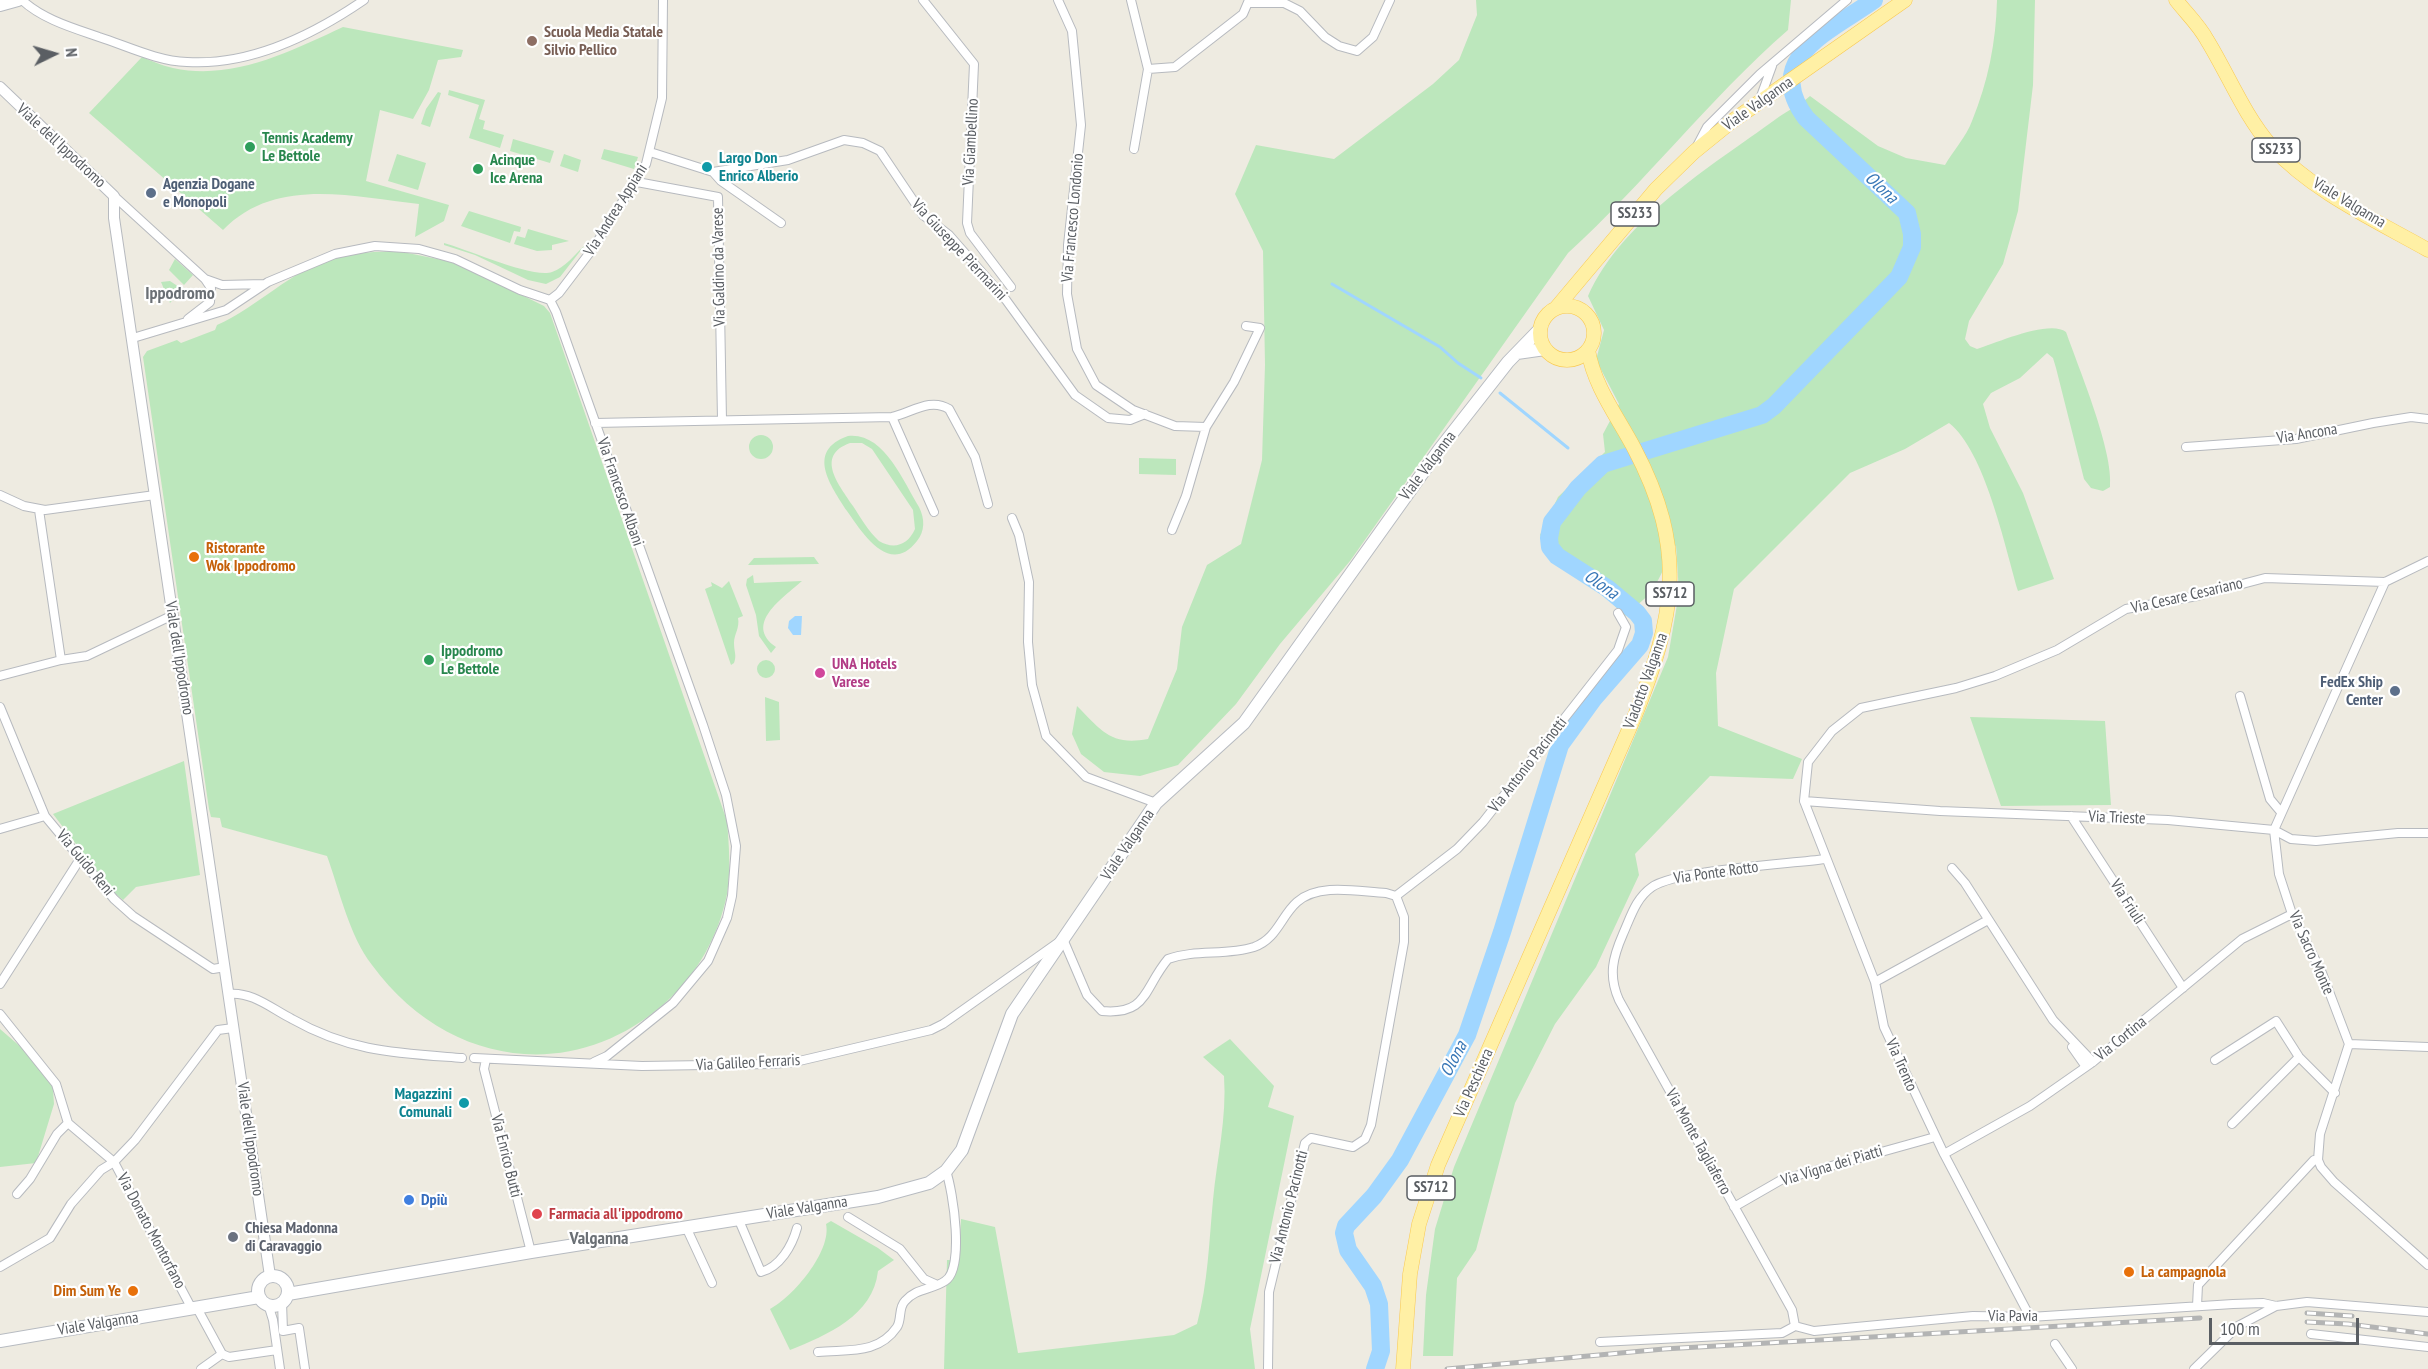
<!DOCTYPE html>
<html>
<head>
<meta charset="utf-8">
<style>
	body { margin:0 }
	#map { position:relative; width:2428px; height:1369px; overflow:hidden; background:#eeebe1; font-family:"PT Sans Narrow",sans-serif }
	canvas { display:block }
	.north { position:absolute; left:24px; top:24px; width:60px; height:60px; -webkit-text-stroke:4px #fff; paint-order:stroke; rotate:85deg; font-size:16px; font-weight:700; line-height:24px; text-align:center; color:#5a5e63 }
	.north::after { content:''; display:block; margin:auto; width:21px; height:27px; background:#5a5e63; clip-path:polygon(50% 0,100% 100%,50% 72%,0 100%) }
	.scale { position:absolute; left:2209px; top:1318px; width:150px; height:27px; box-sizing:border-box; border:3px solid #5a5e63; border-top:0; padding-left:8px; font-size:18px; line-height:21px; white-space:nowrap; color:#5a5e63; -webkit-text-stroke:4px #fff; paint-order:stroke }
</style>
</head>
<body>
<div id="map">
<canvas width="2428" height="1369"></canvas>
<div class="north">N</div>
<div class="scale">100 m</div>
</div>
<script>
const ctx = document.querySelector('canvas').getContext('2d');
ctx.lineJoin = 'round';
function fillPath(path, color) { ctx.fillStyle = color; ctx.fill(path, 'evenodd'); }
function strokePath(path, color, width, dash) { ctx.strokeStyle = color; ctx.lineWidth = width; ctx.lineCap = dash ? 'butt' : 'round'; ctx.setLineDash(dash || []); ctx.stroke(path); }
function write(font, color, halo, rows, align = 'center') {
  ctx.font = font + ' "PT Sans Narrow",sans-serif'; ctx.lineWidth = 4.5; ctx.setLineDash([]); ctx.textBaseline = 'middle'; ctx.strokeStyle = halo; ctx.fillStyle = color; for (const [text, x, y, turn = 0] of rows) {
    ctx.save(); ctx.translate(x, y); ctx.rotate((+turn || 0) * Math.PI / 180); ctx.textAlign = isNaN(turn) ? turn : align; if (halo) ctx.strokeText(text, 0, 0); ctx.fillText(text, 0, 0); ctx.restore();
  }
}
fillPath(new Path2D(`
	M1476,0H1791L1788,30C1709,99 1645,183 1568,253L1350,561L1280,644L1236,704L1178,765L1140,776L1104,772L1081,754L1072,734L1077,706C1102,731 1111,746 1148,739L1177,669L1182,627L1207,565L1241,544L1262,460L1265,365L1263,251L1235,194L1256,145L1334,159L1433,84L1459,60L1477,15Z
	M1997,0H2035L2033,85L2018,211L2003,264L1969,321L1965,339L1970,346L1977,349C1996,343 2050,319 2066,332C2079,369 2114,452 2110,487L2103,491L2091,488L2084,479L2056,368L2053,358L2047,353L2020,378L1991,393L1983,404L1990,428L2023,493L2054,579L2018,591C2005,547 1985,451 1949,423L1905,449L1850,473L1734,589L1716,673L1718,726L1802,759L1793,779L1710,776L1635,854L1639,875L1596,967L1555,1024L1515,1103L1476,1250L1457,1278L1453,1356H1423L1426,1295L1435,1229L1454,1167L1668,657L1679,593L1676,545L1652,592L1625,616L1606,597L1563,566L1540,535L1558,497L1605,452L1603,434L1619,404L1596,360L1604,330L1588,296C1622,220 1710,167 1776,119C1787,111 1800,105 1810,96L1878,146L1906,158L1945,165C1953,151 1966,137 1972,121C1988,82 1996,42 1997,0Z
	M343,27L463,50L461,57L438,60L429,90L413,119L380,110L366,181L449,205L444,221L415,237L419,204C352,197 276,176 223,230L89,113L142,57C152,61 163,66 173,68C233,81 291,51 343,27Z
	M449,90L485,100L479,119L485,121L483,129L504,135L500,148L469,138L479,105L448,95Z
	M438,92L441,93L430,127L421,124L426,109Z
	M513,139L554,151L550,163L510,151Z
	M604,149L638,157L634,169L601,159Z
	M397,154L426,163L418,190L388,181Z
	M564,154L581,160L578,172L560,166Z
	M469,211L521,227L520,232L514,231L510,243L461,226Z
	M528,229L569,241L552,245V250L537,251L514,244L517,236L525,238Z
	M444,243C466,249 534,279 552,272C565,268 575,254 585,245L560,277L546,284L528,280L475,255L444,245Z
	M398,251L457,263L544,306L550,313L727,821C729,846 731,870 727,894C719,935 697,975 665,1003C571,1086 445,1065 372,965C349,935 340,892 327,856L222,827L220,818L211,817L209,809L143,357L147,351L177,340L181,343L215,330L217,325C258,307 290,271 333,258C354,252 377,252 398,251Z
	M175,259L193,275L184,285L169,270Z
	M170,281L182,289L170,303L161,282Z
	M749 447a12 12 0 1 1 24 0a12 12 0 1 1-24 0Z
	M848,436C884,432 903,481 919,507C925,519 925,531 917,541C889,577 862,532 847,511C831,486 805,451 848,436ZM850,443H862L872,449L913,510L915,529C908,545 894,550 879,541C868,531 861,518 853,506C840,486 814,456 850,443Z
	M1139,458L1176,459V475L1139,474Z
	M814,557L819,564L748,565L754,558Z
	M753,575L754,583L802,581C783,598 743,624 776,647L771,653L759,636L756,615L746,585L747,579Z
	M729,581L743,616L738,618C740,628 734,634 734,643C734,652 737,655 734,663L731,665L705,589L712,586L711,582L722,588Z
	M757 669a9 9 0 1 1 18 0a9 9 0 1 1-18 0Z
	M765,697L779,702L780,740L766,741Z
	M1970,717L2105,721L2111,805L2001,806Z
	M184,761L200,875L136,887L123,900L111,890L53,814Z
	M0,1029L52,1074L54,1104L36,1163L0,1167Z
	M1230,1039L1274,1086L1268,1107L1294,1116L1250,1329L1255,1369H944L947,1260H959L961,1219L995,1227L1018,1353L1174,1335L1197,1324C1208,1283 1209,1242 1213,1200C1217,1158 1227,1118 1224,1076L1203,1057Z
	M831,1221L878,1248L894,1260L878,1271C873,1316 827,1335 790,1350L770,1309C793,1297 832,1251 826,1224Z`), '#bce7bc');
fillPath(new Path2D(`
	M795,616H802L801,635H793L788,628L789,621Z`), '#a0d6ff');
strokePath(new Path2D(`
	M1332,284L1440,347L1458,363L1481,378
	M1500,393L1568,448`), '#a0d6ff', 3);
strokePath(new Path2D(`
	M1375,1369L1381,1351L1379,1304L1373,1286L1348,1250L1344,1233L1346,1226L1374,1196L1400,1160L1467,1035L1502,932L1560,745L1594,698L1640,645L1644,633L1643,621L1637,613L1607,588L1557,556L1550,547L1549,538L1552,522L1578,488L1603,464L1762,415L1774,406L1899,277L1912,247V234L1907,213L1806,118C1761,58 1832,30 1874,0`), '#a0d6ff', 18);
const minor = new Path2D(`
	M22,0C42,19 73,28 99,37C127,46 157,61 187,62C250,66 313,35 364,0
	M923,0L974,64L967,223L970,233L1011,287
	M1058,0L1072,31L1081,125L1068,245L1067,294L1077,349L1096,385L1133,410L1175,426L1206,427L1234,382L1260,328L1246,326
	M1131,0L1148,69L1134,149
	M1249,3H1284L1300,11L1325,37L1339,46L1357,51L1373,37L1390,0
	M1148,69L1175,67L1243,14L1249,0
	M1760,99L1772,66
	M1697,146L1707,127L1760,74L1847,0
	M650,152L713,172L788,160L844,140L863,143L880,151L923,215L949,235L1006,300L1075,395L1108,418L1130,420L1145,414
	M713,172L721,181L781,223
	M637,182L718,197L722,420
	M114,196L205,279L222,285L264,284
	M550,300L559,293L594,247L646,164L662,98L663,0
	M188,319L210,302L211,288L205,279
	M133,338L226,310L268,282L335,254L375,246L419,249L455,259L520,290L550,300L556,312L703,725L726,795L736,846L732,896L727,918L708,961L673,1003L607,1056L594,1062
	M892,417L934,512
	M595,423L892,417C911,413 930,397 949,409L975,457L988,504
	M2186,447L2296,439L2373,423L2411,417L2428,419
	M0,495L24,506L45,510L155,495
	M39,510L61,660
	M1012,518L1019,535L1029,582L1028,642L1032,685L1046,736L1086,777L1156,803
	M1172,530L1186,496L1206,427
	M2385,582L2274,830L2279,874L2292,914L2322,973L2349,1044L2320,1134L2318,1160L2321,1167L2334,1182L2428,1265
	M0,676L61,660L87,656L173,615
	M2240,696L2270,799L2280,811
	M0,707L45,816L114,899L133,916L213,969L225,967
	M1804,801L1940,811L2168,820L2274,830L2291,839L2316,841L2398,833H2428
	M2071,816L2183,988
	M0,829L45,816
	M1952,868L1965,883L2053,1020L2093,1062
	M1396,896L1457,849L1483,822L1618,650L1626,627L1618,613
	M1875,982L1988,920
	M0,984L80,859
	M228,994C252,991 272,1009 292,1019C350,1052 397,1053 462,1058
	M0,1014L56,1084L68,1123L114,1162L192,1309
	M2349,1044L2428,1047
	M2072,1047L2086,1067
	M474,1058L642,1066L772,1064L795,1062L931,1030L943,1024L1063,939L1087,995L1102,1011C1148,1015 1143,989 1168,959C1196,949 1226,956 1254,947C1277,939 1281,916 1297,902C1319,882 1360,892 1386,893L1396,896L1404,917V942L1371,1125L1365,1139L1353,1147L1311,1138L1305,1143L1269,1292L1268,1369
	M486,1059L484,1069L531,1252
	M2215,1060L2276,1021L2299,1057L2335,1093
	M2232,1124L2299,1057
	M1944,1154L2030,1106L2093,1062L2242,939L2292,914
	M17,1194L30,1179L57,1134L68,1123
	M1734,1207L1781,1180L1935,1137
	M848,1217L900,1249L924,1279L935,1284
	M738,1218L761,1272C780,1267 792,1246 797,1228
	M686,1227L712,1283
	M0,1267L50,1238L71,1204L101,1170L114,1162L135,1140L218,1030L233,1028
	M282,1302L283,1331L299,1328L305,1369
	M268,1304L273,1320L280,1369
	M2197,1306L2198,1285L2314,1160H2318
	M197,1308L222,1354L229,1357L277,1350
	M2030,1317L1944,1154L1884,1027L1875,982L1804,801L1808,762L1832,731L1861,708L1956,688L1995,676L2057,650L2126,609L2197,596L2265,578L2385,582L2428,561
	M1795,1326L1792,1310L1619,1000C1608,975 1613,957 1623,934C1631,916 1636,898 1652,887C1676,870 1789,864 1825,859
	M2311,1334L2428,1347
	M1600,1342L1782,1333L1795,1326L1814,1331L1973,1316L2030,1317L2233,1304L2263,1303L2276,1306L2307,1302L2428,1312
	M2055,1344L2072,1369
	M818,1352C848,1349 878,1355 897,1327C902,1319 898,1308 905,1301C916,1288 932,1290 945,1281C965,1269 953,1191 946,1171
	M201,1369L222,1354
	M2194,1369L2238,1326L2276,1306`);
const tertiary = new Path2D(`
	M0,87L114,196V218L270,1276`);
const secondary = new Path2D(`
	M0,5L18,0
	M1517,353L1545,349
	M258 1291a15 15 0 1 1 30 0a15 15 0 1 1-30 0Z
	M288,1294L531,1252L878,1197L929,1183L946,1171L962,1150L1012,1014L1156,803L1244,723L1439,450L1508,362L1540,329
	M0,1341L259,1297`);
const primary = new Path2D(`
	M2176,0C2186,13 2199,25 2207,40C2228,74 2244,115 2271,146C2313,192 2375,220 2428,250
	M1540 333a27 27 0 1 1 54 0a27 27 0 1 1-54 0Z
	M1556,308L1656,189L1694,152L1731,122L1905,0
	M1403,1369L1410,1274L1419,1224L1438,1165L1634,718C1675,616 1688,550 1634,448C1617,416 1594,386 1588,350`);
strokePath(minor, '#b7babf', 10);
strokePath(tertiary, '#b7babf', 12);
strokePath(secondary, '#b7bbc1', 14);
strokePath(primary, '#f9c84f', 15);
strokePath(minor, '#fff', 8);
strokePath(tertiary, '#fff', 10);
strokePath(secondary, '#fff', 12);
strokePath(primary, '#fff0a5', 14);
const rail = new Path2D(`
	M2307,1313L2352,1316
	M2307,1322L2348,1324L2428,1334
	M1447,1369L1664,1349L2200,1318`);
strokePath(rail, '#b3b4b4', 5);
strokePath(rail, '#fff', 3, [9]);
for (const [x, y, r, color] of [
	[532,41,6,"#8d6e63"],
	[250,147,6,"#2e9e5b"],
	[707,167,6,"#0f9aa8"],
	[478,169,6,"#2e9e5b"],
	[151,193,6,"#5c6f8a"],
	[194,557,6,"#e8710a"],
	[429,660,6,"#2e9e5b"],
	[820,673,6,"#d1479c"],
	[2395,691,6,"#5c6f8a"],
	[464,1103,6,"#0f9aa8"],
	[409,1200,6,"#3f7fe0"],
	[537,1214,6,"#e0444e"],
	[233,1237,6,"#6b7280"],
	[2129,1272,6,"#e8710a"],
	[133,1291,6,"#e8710a"]
]) { const dot = new Path2D(); dot.arc(x, y, r, 0, 2 * Math.PI); ctx.fillStyle = color; ctx.fill(dot); strokePath(dot, '#fff', 2); }
for (const [x, y, w] of [
	[2276,150,48],
	[1635,214,48],
	[1670,594,48],
	[1431,1188,48]
]) { const box = new Path2D(); box.roundRect(x - w / 2, y - 12, w, 24, 4.5); ctx.fillStyle = '#fff'; ctx.fill(box); strokePath(box, '#5a5e63', 1.5); }
write('bold 15px', '#5a5e63', null, [
	["SS233",2276,150],
	["SS233",1635,214],
	["SS712",1670,594],
	["SS712",1431,1188]
]);
write('bold 16px', '#785e54', '#fff', [
	["Scuola Media Statale",544,32],
	["Silvio Pellico",544,50]
], 'left');
write('16px', '#5a5e63', '#fff', [
	["Viale Valganna",1758,104,-35],
	["Via Giambellino",971,142,-87],
	["Viale dell'Ippodromo",61,146,43],
	["Viale Valganna",2349,203,31],
	["Via Andrea Appiani",616,210,-58],
	["Via Francesco Londonio",1073,218,-85],
	["Via Giuseppe Piermarini",959,250,47],
	["Via Galdino da Varese",719,267,-91],
	["Via Ancona",2307,434,-9],
	["Viale Valganna",1428,466,-53],
	["Via Francesco Albani",620,492,71],
	["Via Cesare Cesariano",2187,596,-13],
	["Viale dell'Ippodromo",179,658,81],
	["Viadotto Valganna",1646,681,-70],
	["Via Antonio Pacinotti",1528,765,-52],
	["Via Trieste",2117,818,2],
	["Viale Valganna",1128,845,-56],
	["Via Guido Reni",85,863,50],
	["Via Ponte Rotto",1716,873,-8],
	["Via Friuli",2127,902,57],
	["Via Sacro Monte",2311,953,66],
	["Via Cortina",2121,1039,-39],
	["Via Galileo Ferraris",748,1063,-3],
	["Via Trento",1901,1065,66],
	["Via Peschiera",1474,1083,-66],
	["Viale dell'Ippodromo",250,1139,82],
	["Via Monte Tagliaferro",1698,1142,61],
	["Via Enrico Butti",506,1156,76],
	["Via Vigna dei Piatti",1832,1166,-17],
	["Via Antonio Pacinotti",1289,1207,-76],
	["Viale Valganna",807,1208,-9],
	["Via Donato Montorfano",151,1231,62],
	["Via Pavia",2013,1316],
	["Viale Valganna",98,1324,-9]
]);
write('bold 16px', '#27864d', '#fff', [
	["Tennis Academy",262,138],
	["Le Bettole",262,156],
	["Acinque",490,160],
	["Ice Arena",490,178],
	["Ippodromo",441,651],
	["Le Bettole",441,669]
], 'left');
write('bold 16px', '#0d838f', '#fff', [
	["Largo Don",719,158],
	["Enrico Alberio",719,176],
	["Magazzini",452,1094,"right"],
	["Comunali",452,1112,"right"]
], 'left');
write('bold 16px', '#4e5e75', '#fff', [
	["Agenzia Dogane",163,184],
	["e Monopoli",163,202],
	["FedEx Ship",2383,682,"right"],
	["Center",2383,700,"right"]
], 'left');
write('bold 16px', '#c56008', '#fff', [
	["Ristorante",206,548],
	["Wok Ippodromo",206,566],
	["La campagnola",2141,1272],
	["Dim Sum Ye",121,1291,"right"]
], 'left');
write('bold 16px', '#b23c85', '#fff', [
	["UNA Hotels",832,664],
	["Varese",832,682]
], 'left');
write('bold 16px', '#366cbe', '#fff', [
	["Dpiù",421,1200]
], 'left');
write('bold 16px', '#be3a42', '#fff', [
	["Farmacia all'ippodromo",549,1214]
], 'left');
write('bold 16px', '#5b616d', '#fff', [
	["Chiesa Madonna",245,1228],
	["di Caravaggio",245,1246]
], 'left');
write('italic 18px', '#3877b7', '#fff', [
	["Olona",1881,188,43],
	["Olona",1601,585,35],
	["Olona",1454,1059,-62]
]);
write('bold 18px', '#6b7075', '#fff', [
	["Ippodromo",180,294],
	["Valganna",599,1239]
]);
</script>
</body>
</html>
